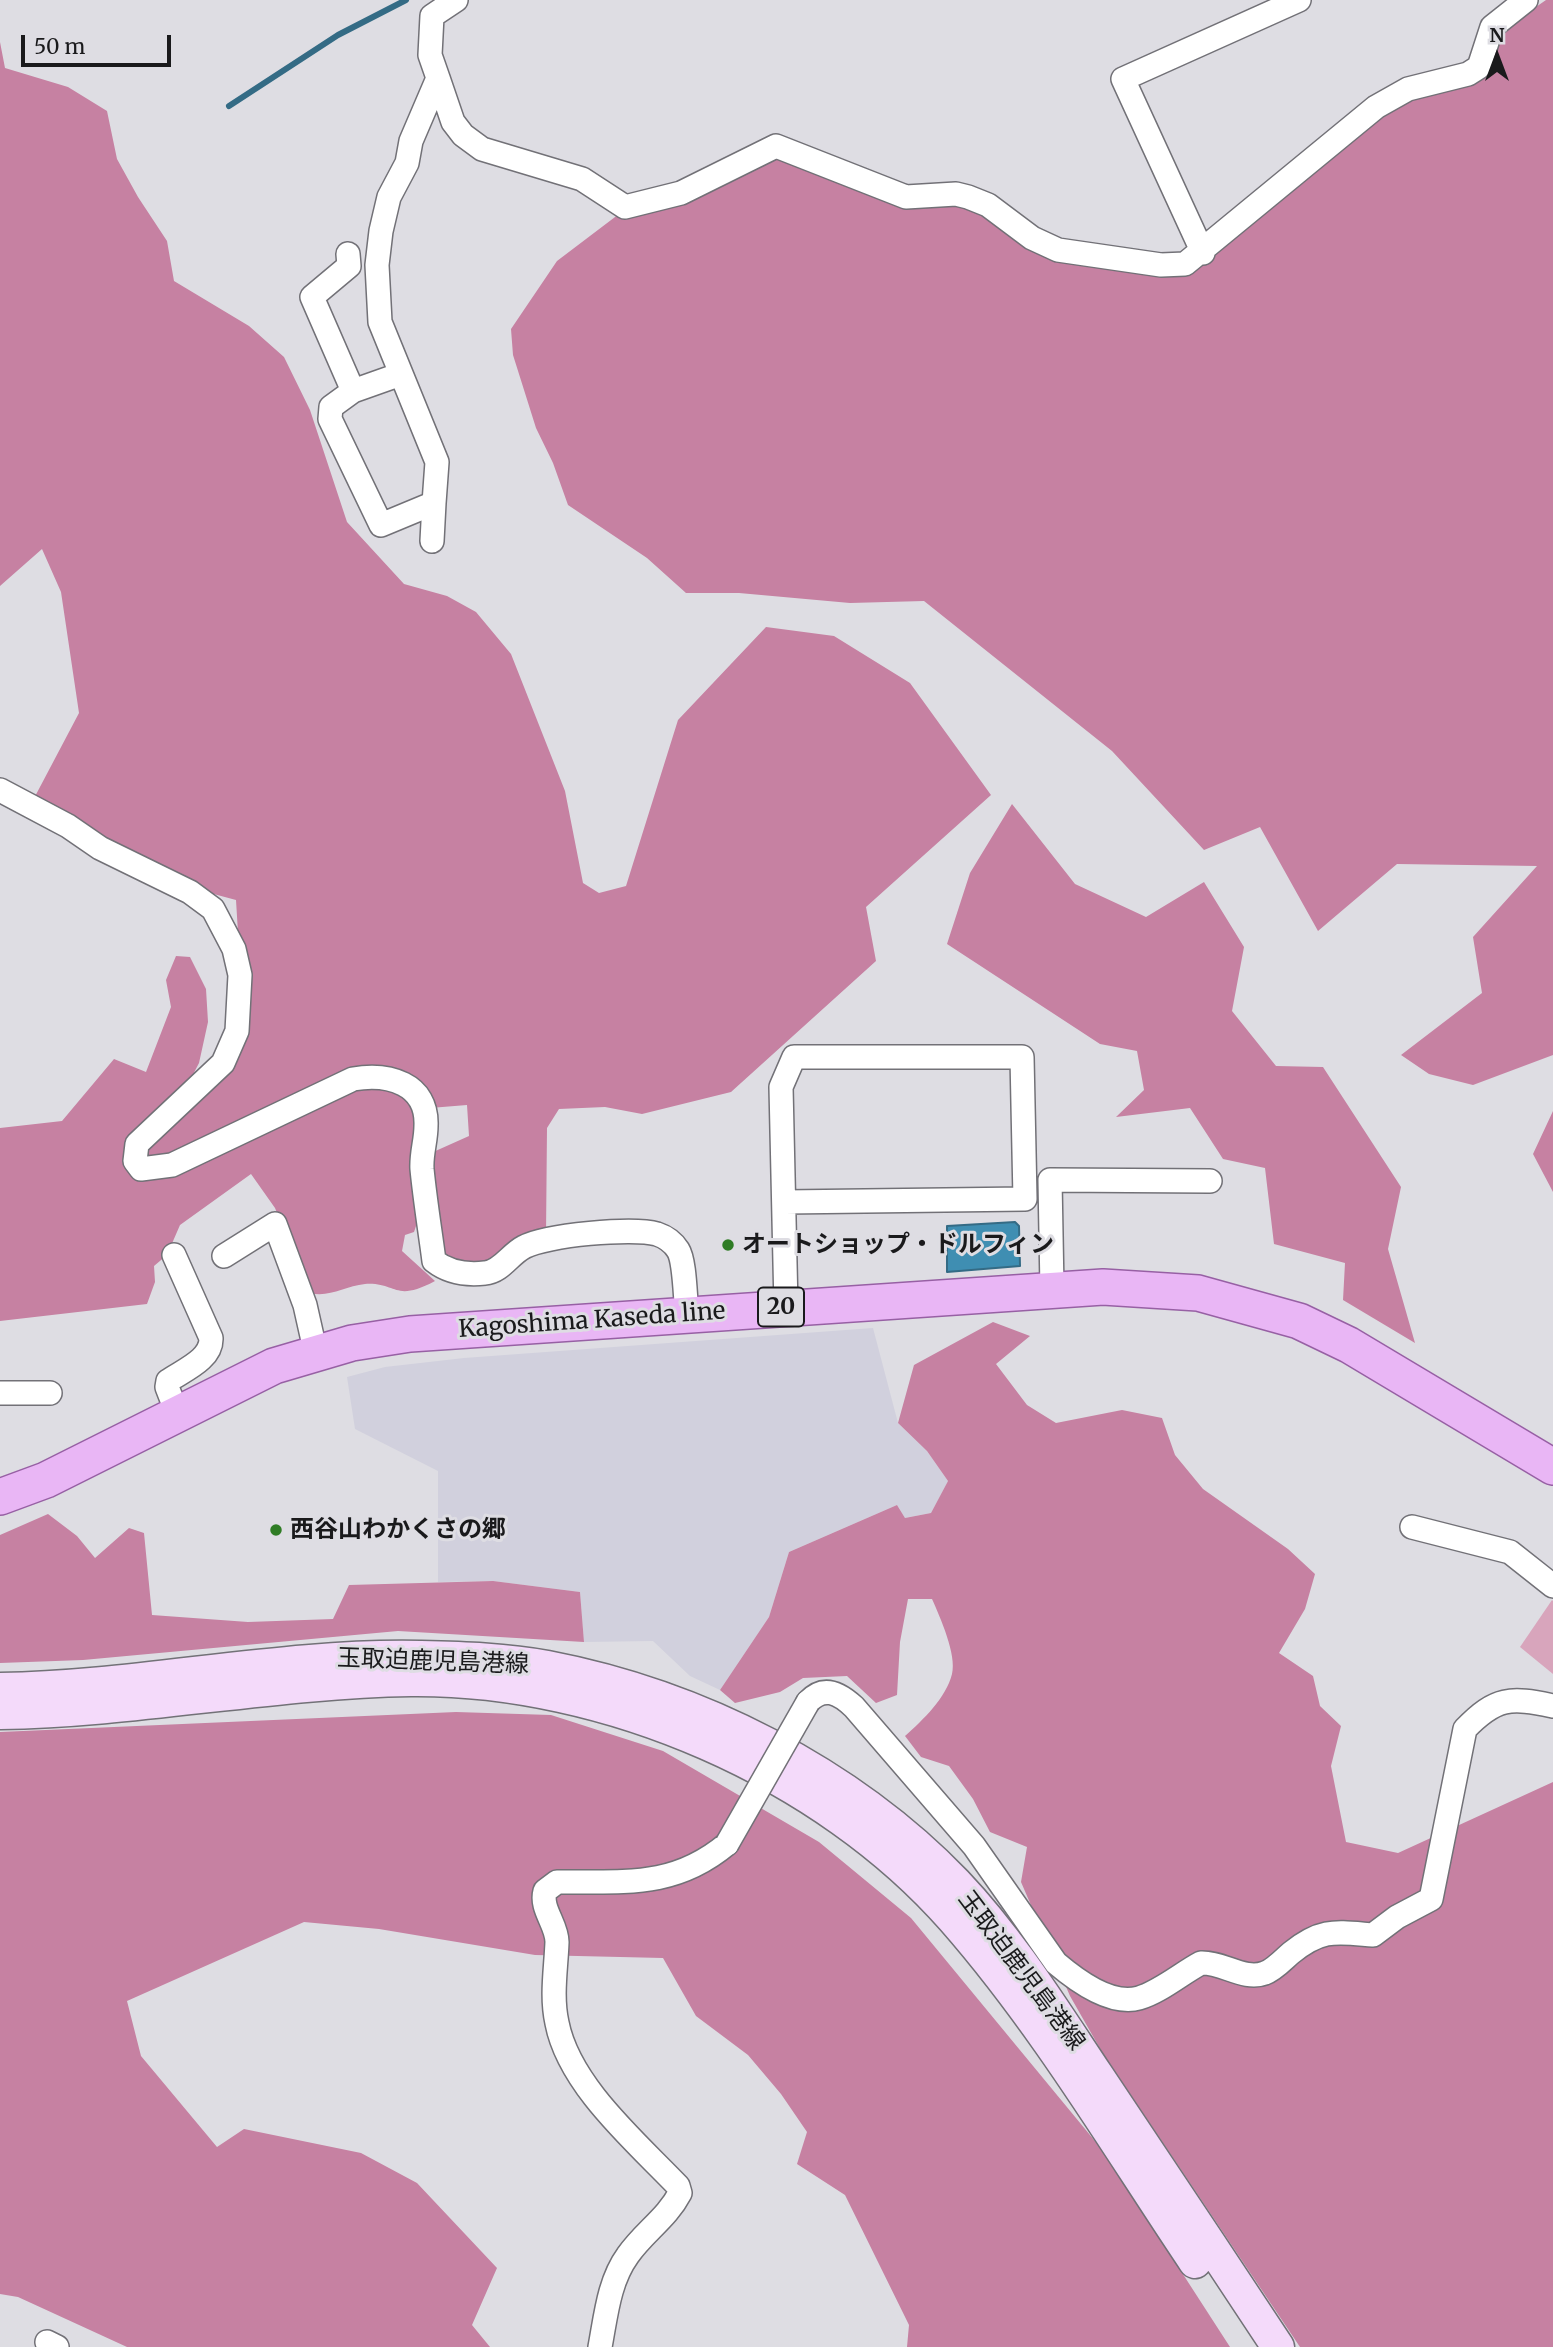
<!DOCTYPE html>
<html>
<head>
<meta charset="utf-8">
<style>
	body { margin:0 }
	#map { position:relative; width:1553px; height:2347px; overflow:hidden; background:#dedde3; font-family:Merriweather,serif }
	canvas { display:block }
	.north { position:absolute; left:1462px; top:21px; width:70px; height:70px; -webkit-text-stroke:5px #dedde3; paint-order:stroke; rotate:0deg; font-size:19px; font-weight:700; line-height:28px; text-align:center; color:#1a1a1c }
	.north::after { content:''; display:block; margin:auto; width:24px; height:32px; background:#1a1a1c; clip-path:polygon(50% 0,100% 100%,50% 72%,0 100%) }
	.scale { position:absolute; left:21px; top:35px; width:150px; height:32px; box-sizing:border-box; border:4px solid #1a1a1c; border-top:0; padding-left:9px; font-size:21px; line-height:24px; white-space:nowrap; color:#1a1a1c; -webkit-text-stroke:5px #dedde3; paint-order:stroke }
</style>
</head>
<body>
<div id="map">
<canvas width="1553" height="2347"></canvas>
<div class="north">N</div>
<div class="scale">50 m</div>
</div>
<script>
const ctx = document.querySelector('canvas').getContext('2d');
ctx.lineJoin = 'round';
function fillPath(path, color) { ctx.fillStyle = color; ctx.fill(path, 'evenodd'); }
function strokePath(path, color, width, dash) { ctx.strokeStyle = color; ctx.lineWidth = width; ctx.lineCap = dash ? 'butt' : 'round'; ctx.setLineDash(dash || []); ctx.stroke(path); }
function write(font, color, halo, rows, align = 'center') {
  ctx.font = font + ' Merriweather,"Noto Sans JP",serif'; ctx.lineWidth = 6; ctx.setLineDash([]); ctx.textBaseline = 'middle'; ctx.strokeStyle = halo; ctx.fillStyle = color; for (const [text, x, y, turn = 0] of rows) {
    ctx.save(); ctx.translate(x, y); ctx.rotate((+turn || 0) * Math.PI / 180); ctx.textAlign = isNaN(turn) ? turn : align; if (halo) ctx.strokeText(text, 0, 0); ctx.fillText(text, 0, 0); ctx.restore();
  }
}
fillPath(new Path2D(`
	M873,1328L898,1423L927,1451L948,1481L931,1513L905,1518L897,1505L789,1552L769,1617L720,1690L690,1676L653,1641L584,1642L580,1592L493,1581L438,1582V1471L355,1429L347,1377L385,1367L464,1358Z`), '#d1d0dd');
fillPath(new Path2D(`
	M1552,1600L1553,1601V1674L1520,1647Z`), '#d8a5bc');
fillPath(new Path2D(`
	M1546,0H1553V1055L1473,1085L1429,1074L1401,1055L1482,993L1473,937L1537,866L1397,864L1318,931L1260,827L1204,850L1112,751L924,601L850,603L739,593H686L647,558L568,505L553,463L536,428L513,355L511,329L557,261L619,214L776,152L962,202L1041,248L1173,274L1403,97L1476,78L1497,34Z
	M0,42L5,68L68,87L107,111L117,159L138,197L167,241L174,281L249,326L284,357L310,410L347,522L404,584L447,596L476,612L511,654L565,791L583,883L599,893L626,886L678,720L766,627L834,636L910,683L991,795L866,907L876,961L731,1092L642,1114L605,1107L559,1109L547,1128L546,1235L483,1269L438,1255L431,1153L469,1136L467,1105L430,1108L384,1071L169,1159L146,1162L140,1156L227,1064L239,949L236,900L195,889L31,804L79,713L61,592L42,549L0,586Z
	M1012,804L1075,884L1146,917L1204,882L1244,947L1232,1011L1276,1066L1323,1067L1401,1187L1388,1249L1415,1343L1343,1300L1345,1263L1274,1244L1265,1168L1223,1159L1190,1108L1116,1117L1144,1090L1137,1051L1100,1044L947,944L970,873Z
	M176,956L190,957L206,989L208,1022L199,1063L185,1090L141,1132L144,1178L360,1083L414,1097L418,1220L414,1232L405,1235L402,1251L435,1281C394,1303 397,1282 365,1284C345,1286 329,1298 310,1293L275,1208L251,1174L180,1225L167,1255L154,1266L155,1282L147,1304L0,1321V1128L62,1121L114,1059L146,1072L171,1007L166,980Z
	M1553,1111V1192L1533,1154Z
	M993,1322L1030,1336L996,1364L1027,1405L1056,1423L1122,1410L1162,1418L1175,1455L1203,1489L1288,1549L1315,1574L1305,1609L1279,1653L1313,1676L1320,1706L1341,1726L1331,1766L1346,1842L1398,1853L1553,1782V2347H1300L1102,2052L1070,1996L1021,1882L1027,1847L990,1832L973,1799L949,1766L921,1757L905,1736C923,1720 946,1698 952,1674C957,1655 940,1617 932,1599H908L900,1642L897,1695L876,1703L847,1676L803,1678L780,1692L735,1703L720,1690L769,1617L789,1552L897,1505L905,1518L931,1513L948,1481L927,1451L898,1423L914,1365Z
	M48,1514L77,1536L95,1558L129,1528L144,1533L152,1615L248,1622L333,1619L349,1585L493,1581L580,1592L584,1642L398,1631L83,1660L0,1663V1535Z
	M456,1712L551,1715L663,1751L819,1842L911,1918L1104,2152L1230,2347H907L909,2325L845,2195L797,2164L807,2132L781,2094L748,2055L696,2016L663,1958L535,1955L379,1929L304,1922L127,2001L141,2056L217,2147L244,2129L361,2153L417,2183L497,2268L472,2325L490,2347H127L18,2297L0,2294V1732Z`), '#c681a2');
const water = new Path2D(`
	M1015,1222L1019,1226L1020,1266L947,1272V1226Z`);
fillPath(water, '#3f8eb2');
strokePath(water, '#346b85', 2);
strokePath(new Path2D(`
	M229,106L338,35L406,0`), '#346b85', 6);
const minor = new Path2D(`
	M438,78L453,122L463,135L482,149L582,179L625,207L681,193L776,146L906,197L956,194L968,197L988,205L1032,238L1058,250L1161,265L1185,264L1376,107L1408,89L1468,74L1479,67L1492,27L1526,0
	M1203,253L1123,79L1299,0
	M348,254L349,266L312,297L353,391
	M401,374L353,391L331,407L330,419L381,525L434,503L437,462L380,322L377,265L381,231L389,197L407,163L411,141L438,78L430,55L432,16L456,0
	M432,541L434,503
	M0,790L68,826L100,848L190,892L213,909L234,949L240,975L237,1031L223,1063L137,1144L135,1161L141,1169L172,1165L353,1079C388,1073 428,1083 426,1126C426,1141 421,1154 422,1169C425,1200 430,1230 434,1261C448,1272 467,1275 485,1273C501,1272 510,1254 524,1247C546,1235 633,1227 657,1234C666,1237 673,1242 678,1250C685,1261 685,1298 687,1313
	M785,1202L1025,1199L1022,1057H794L781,1087L786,1307
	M174,1255L211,1338C212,1359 184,1370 168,1381L167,1387L177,1413
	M224,1256L275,1224L305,1305L316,1354
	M1052,1289L1050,1180L1210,1181
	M0,1393H50
	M1412,1527L1510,1552L1553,1586
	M808,1702C824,1685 839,1693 854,1707L974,1846L1056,1963C1076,1980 1111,2006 1139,1998C1160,1992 1182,1973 1201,1963C1223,1962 1244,1981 1265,1973C1274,1970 1284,1959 1291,1953C1322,1928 1336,1932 1373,1935L1397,1917L1431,1899L1465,1729C1496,1697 1510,1697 1553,1706
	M47,2342L57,2347
	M600,2347C606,2315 609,2281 628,2255C644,2232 667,2218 680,2193L678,2186C635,2141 569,2085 557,2023C551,1996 556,1969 557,1942C557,1924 540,1909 545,1891L557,1882C623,1881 673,1889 727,1844`);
const secondary = new Path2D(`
	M0,1689C141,1687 279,1654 420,1657C462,1658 506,1659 547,1667C698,1696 849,1772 956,1883C1011,1941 1053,2009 1097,2075C1158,2166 1218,2256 1278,2347
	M0,1713C138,1711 274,1682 411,1680C606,1678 824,1772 953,1919C1045,2024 1117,2146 1195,2262`);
const primary = new Path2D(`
	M0,1497L46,1480L274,1366L352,1343L410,1334L1103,1287L1198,1293L1299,1321L1349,1345L1553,1467`);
strokePath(minor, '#727177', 26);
strokePath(secondary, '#727177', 35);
strokePath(primary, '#9760a4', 38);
strokePath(minor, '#fff', 23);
strokePath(secondary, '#f4dafa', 32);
strokePath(primary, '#e9b6f5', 35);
const minorBridge = new Path2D(`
	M727,1844L808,1702`);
strokePath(minorBridge, '#727177', 26, []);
strokePath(minorBridge, '#fff', 23);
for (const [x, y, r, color] of [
	[728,1245,7,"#2f7c25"],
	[276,1530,7,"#2f7c25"]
]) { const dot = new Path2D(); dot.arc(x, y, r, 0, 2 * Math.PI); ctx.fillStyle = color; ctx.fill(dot); strokePath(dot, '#dedde3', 2.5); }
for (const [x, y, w] of [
	[781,1307,46]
]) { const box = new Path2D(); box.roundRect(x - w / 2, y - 19.5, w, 39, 5); ctx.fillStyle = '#dedde3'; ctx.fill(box); strokePath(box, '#1a1a1c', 2); }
write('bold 23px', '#1a1a1c', null, [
	["20",781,1307]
]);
write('bold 24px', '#1a1a1c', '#dedde3', [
	["オートショップ・ドルフィン",742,1245],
	["西谷山わかくさの郷",290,1530]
], 'left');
write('24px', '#1a1a1c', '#dedde3', [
	["Kagoshima Kaseda line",592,1321,-4],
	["玉取迫鹿児島港線",433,1662,2],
	["玉取迫鹿児島港線",1021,1971,53]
]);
</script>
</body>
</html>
